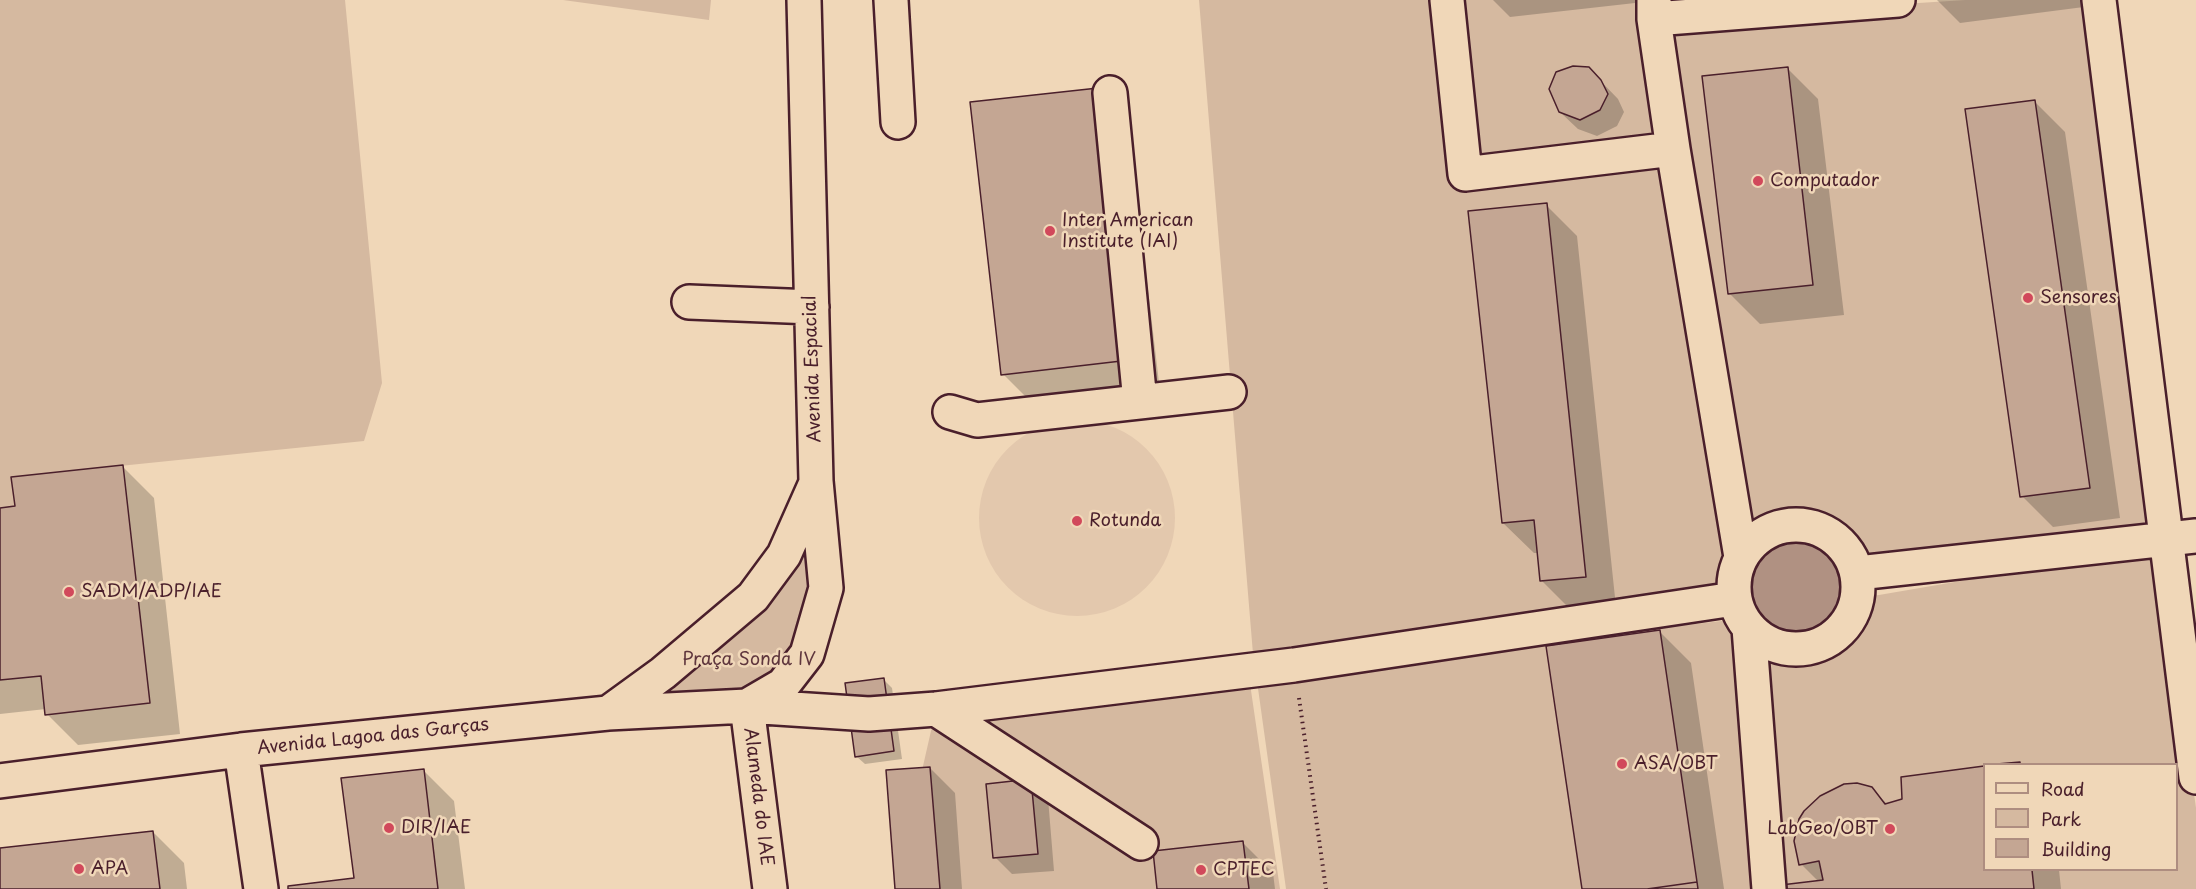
<!DOCTYPE html>
<html>
<head>
<meta charset="utf-8">
<style>
	body { margin:0 }
	#map { position:relative; width:2196px; height:889px; overflow:hidden; background:#f0d7b8; font-family:"Playpen Sans",sans-serif }
	canvas { display:block }
	.legend { position:absolute; left:1983px; top:763px; width:195px; height:108px; box-sizing:border-box; background:#f0d7b8; border:2px solid #ae8d80; margin:0; padding:8px 10px; list-style:none; font-size:18px; color:#4a1f2b }
	.legend li { display:flex; align-items:center; gap:12px; height:30px }
	.legend b { width:30px; border:2px solid #ae8d80 }
</style>
</head>
<body>
<div id="map">
<canvas width="2196" height="889"></canvas>
<ul class="legend">
<li><b style="height:8px;background:#f0d7b8"></b>Road</li>
<li><b style="height:16px;background:#d5b9a0"></b>Park</li>
<li><b style="height:16px;background:#c4a693"></b>Building</li>
</ul>
</div>
<script>
const ctx = document.querySelector('canvas').getContext('2d');
ctx.lineJoin = 'round';
function fillPath(path, color) { ctx.fillStyle = color; ctx.fill(path, 'evenodd'); }
function strokePath(path, color, width, dash) { ctx.strokeStyle = color; ctx.lineWidth = width; ctx.lineCap = dash ? 'butt' : 'round'; ctx.setLineDash(dash || []); ctx.stroke(path); }
function write(font, color, halo, rows, align = 'center') {
  ctx.font = font + ' "Playpen Sans",sans-serif'; ctx.lineWidth = 5; ctx.setLineDash([]); ctx.textBaseline = 'middle'; ctx.strokeStyle = halo; ctx.fillStyle = color; for (const [text, x, y, turn = 0] of rows) {
    ctx.save(); ctx.translate(x, y); ctx.rotate((+turn || 0) * Math.PI / 180); ctx.textAlign = isNaN(turn) ? turn : align; if (halo) ctx.strokeText(text, 0, 0); ctx.fillText(text, 0, 0); ctx.restore();
  }
}
fillPath(new Path2D(`
	M979 518a98 98 0 1 1 196 0a98 98 0 1 1-196 0Z`), '#e3c8ad');
fillPath(new Path2D(`
	M0,0H345L382,383L364,441L12,477L15,506L0,508Z
	M563,0H711L709,20Z
	M1199,0H1651V22L1731,596L1254,666Z
	M1965,0H2092L2159,528L1741,594L1656,20Z
	M809,530L810,583L795,645L765,685L738,694L674,698L658,693L739,633L788,565Z
	M2159,547L2196,808V889H1286L1256,674L1739,619ZM1984,764H2176V870H1984Z
	M1248,670L1280,889H895L936,709Z`), '#d5b9a0');
const water = new Path2D(`
	M1750 588a46 46 0 1 1 92 0a46 46 0 1 1-92 0Z`);
fillPath(water, '#b09182');
strokePath(water, '#87635f', 1.5);
fillPath(new Path2D(`
	M1493,0H1643L1644,2L1510,17Z
	M1937,0H2106L2107,4L1960,23Z
	M1589,69L1618,99L1624,112L1617,126L1597,136L1578,129L1560,112Z
	M1788,69L1818,99L1844,315L1760,324L1729,293Z
	M2034,101L2065,132L2120,518L2053,527L2022,496Z
	M1128,120L1160,391L1034,405L1003,374Z
	M1546,205L1577,236L1616,607L1573,612L1542,581L1539,553H1534L1503,523Z
	M123,467L154,498L180,734L78,745L47,714L46,709L0,714V509L17,507Z
	M1660,632L1691,663L1724,889H1582Z
	M884,680L892,688L902,759L865,764L856,756Z
	M930,768L955,793L962,889H897Z
	M1984,768V870H2059L2061,889H1783L1819,882L1801,864L1871,788L1888,805L1904,801L1902,778Z
	M423,770L454,801L465,889H290L355,879Z
	M1031,781L1048,798L1054,871L1012,874L995,857Z
	M153,832L184,863L187,889H0V850Z
	M1242,842L1273,873L1275,889H1158Z`), '#0003');
const building = new Path2D(`
	M1573,66L1589,67L1601,80L1608,94L1600,110L1580,120L1559,112L1549,89L1556,72Z
	M1788,67L1813,285L1728,294L1702,76Z
	M1098,88L1130,360L1001,375L970,102Z
	M2035,100L2090,488L2020,497L1965,109Z
	M1547,203L1586,577L1540,581L1534,520L1502,523L1468,211Z
	M123,465L150,703L45,715L41,676L0,680V508L15,506L11,477Z
	M1660,630L1697,882L1647,889H1582L1546,646Z
	M884,678L894,751L855,757L845,683Z
	M2020,762V764H1997Z
	M1984,766V870H2032L2034,889H1781V885L1823,880L1819,861L1799,865L1794,841L1799,819L1804,811L1820,796L1844,784L1857,783L1872,787L1885,804L1902,799L1901,777Z
	M930,767L940,889H895L886,770Z
	M424,769L438,889H288V886L354,878L341,778Z
	M1031,779L1038,854L993,858L986,784Z
	M153,831L160,889H0V848Z
	M1243,841L1249,889H1157L1153,851Z
	M1697,882L1698,889H1647Z`);
fillPath(building, '#c4a693');
strokePath(building, '#4a1f2b', 1.5);
const minor = new Path2D(`
	M891,0L898,122
	M1447,0L1465,174L1673,149
	M1654,0V19L1673,149L1741,557
	M2099,0L2196,777
	M1654,19L1898,0
	M1110,93L1140,402
	M689,302L812,307
	M950,412L977,420L1229,392
	M1734 587a62 62 0 1 1 124 0a62 62 0 1 1-124 0Z
	M1858,573L2196,536
	M1749,628L1769,889
	M747,706L783,685L807,654L826,588L816,481L804,0
	M747,706L770,889
	M936,709L1141,843
	M608,713L663,673L753,597L784,555L816,483
	M241,750L261,889
	M0,781L241,750L608,713L747,706L869,714L936,709L1294,665L1734,599`);
strokePath(minor, '#4a1f2b', 38);
strokePath(new Path2D(`
	M1299,698L1326,889`), '#4a1f2b', 4, [1.5, 4.5]);
strokePath(minor, '#f0d7b8', 33);
for (const [x, y, r, color] of [
	[1758,181,6,"#d1495b"],
	[1050,231,6,"#d1495b"],
	[2028,298,6,"#d1495b"],
	[1077,521,6,"#d1495b"],
	[69,592,6,"#d1495b"],
	[1622,764,6,"#d1495b"],
	[389,828,6,"#d1495b"],
	[1890,829,6,"#d1495b"],
	[79,869,6,"#d1495b"],
	[1201,870,6,"#d1495b"]
]) { const dot = new Path2D(); dot.arc(x, y, r, 0, 2 * Math.PI); ctx.fillStyle = color; ctx.fill(dot); strokePath(dot, '#f0d7b8', 2); }
write('18px', '#4a1f2b', '#f0d7b8', [
	["Computador",1770,181],
	["Inter American",1062,221],
	["Institute (IAI)",1062,242],
	["Sensores",2040,298],
	["Rotunda",1089,521],
	["SADM/ADP/IAE",81,592],
	["ASA/OBT",1634,764],
	["DIR/IAE",401,828],
	["LabGeo/OBT",1878,829,"right"],
	["APA",91,869],
	["CPTEC",1213,870]
], 'left');
write('18px', '#4a1f2b', '#f0d7b8', [
	["Avenida Espacial",813,369,-92],
	["Avenida Lagoa das Garças",373,737,-6],
	["Alameda do IAE",758,797,83]
]);
write('18px', '#5f363d', '#f0d7b8', [
	["Praça Sonda IV",749,660]
]);
</script>
</body>
</html>
